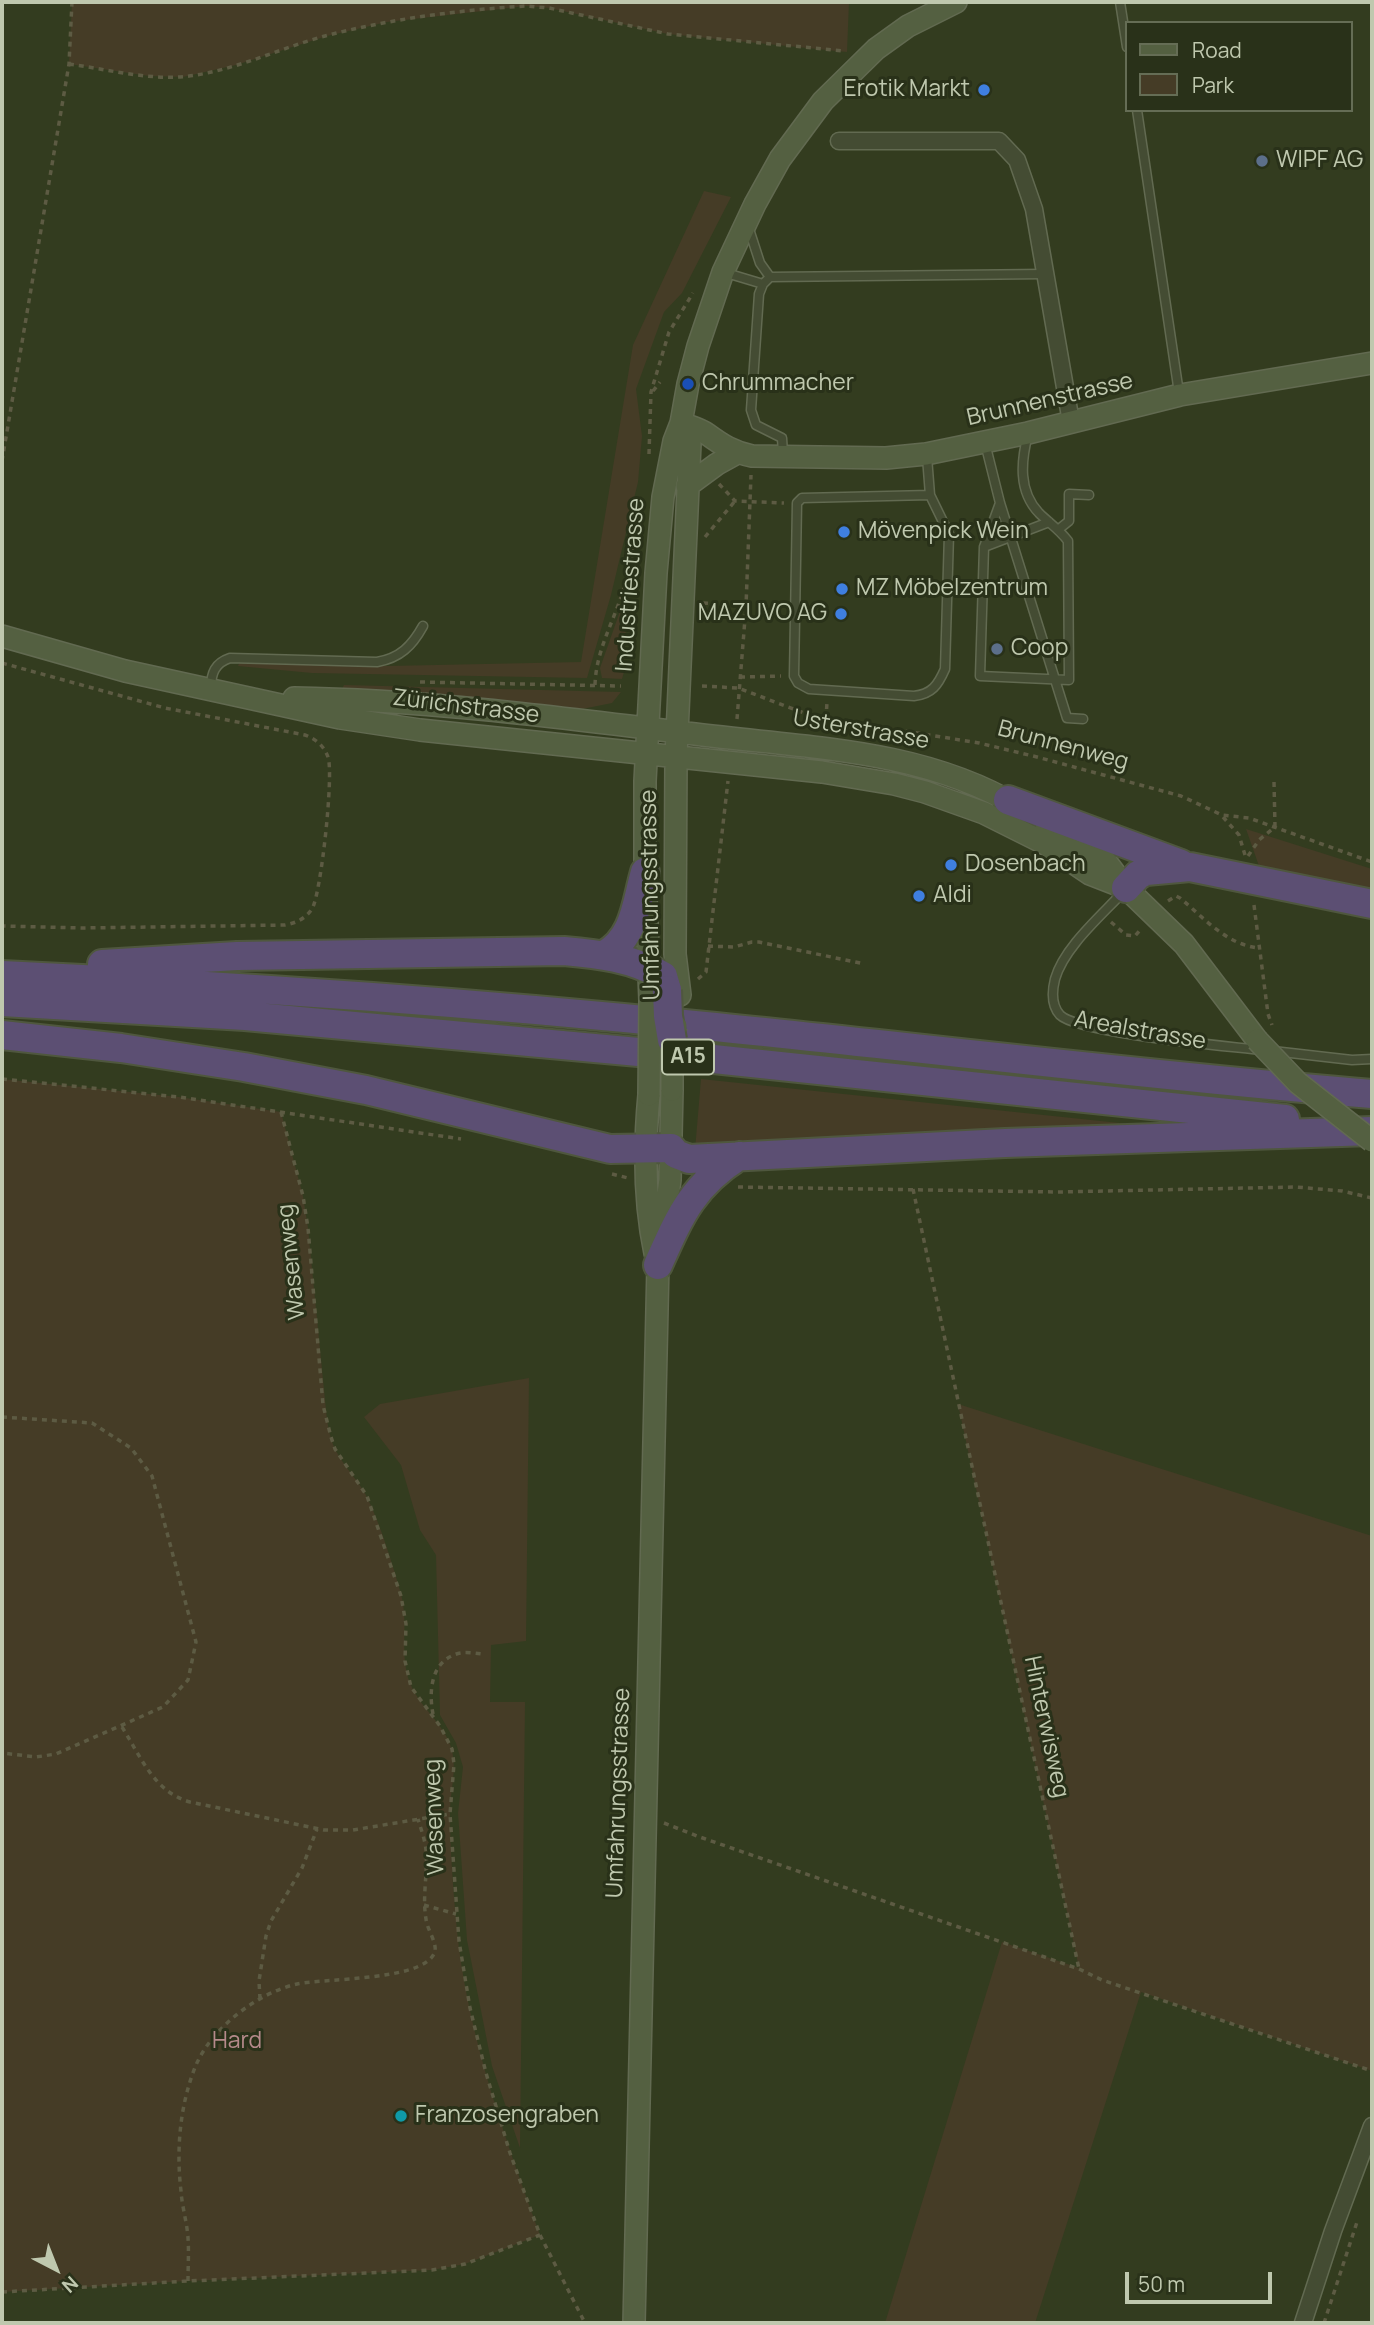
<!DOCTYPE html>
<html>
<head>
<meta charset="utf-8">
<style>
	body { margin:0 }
	#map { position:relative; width:1374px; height:2325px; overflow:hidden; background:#333c1f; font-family:Manrope,sans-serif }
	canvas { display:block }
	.frame { position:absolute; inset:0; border:4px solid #bfc8ae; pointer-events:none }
	.legend { position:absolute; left:1125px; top:21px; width:228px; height:91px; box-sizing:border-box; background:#293119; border:2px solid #656d55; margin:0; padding:9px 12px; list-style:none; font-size:21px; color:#bfc8ae }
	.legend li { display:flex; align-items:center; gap:14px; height:35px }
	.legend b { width:35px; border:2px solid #656d55 }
	.north { position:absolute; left:21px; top:2234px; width:70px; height:70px; -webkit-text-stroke:5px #293119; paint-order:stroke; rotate:138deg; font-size:19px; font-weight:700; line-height:28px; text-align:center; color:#bfc8ae }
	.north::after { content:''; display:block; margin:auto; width:24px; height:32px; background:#bfc8ae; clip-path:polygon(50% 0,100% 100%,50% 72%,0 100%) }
	.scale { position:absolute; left:1125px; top:2272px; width:147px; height:32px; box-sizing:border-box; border:4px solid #bfc8ae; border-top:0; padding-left:9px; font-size:21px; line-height:24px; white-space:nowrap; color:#bfc8ae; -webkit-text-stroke:5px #293119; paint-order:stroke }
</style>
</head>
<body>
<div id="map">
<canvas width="1374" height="2325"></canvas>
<div class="frame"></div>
<ul class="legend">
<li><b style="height:9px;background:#546041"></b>Road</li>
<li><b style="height:19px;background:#453c26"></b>Park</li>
</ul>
<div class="north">N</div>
<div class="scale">50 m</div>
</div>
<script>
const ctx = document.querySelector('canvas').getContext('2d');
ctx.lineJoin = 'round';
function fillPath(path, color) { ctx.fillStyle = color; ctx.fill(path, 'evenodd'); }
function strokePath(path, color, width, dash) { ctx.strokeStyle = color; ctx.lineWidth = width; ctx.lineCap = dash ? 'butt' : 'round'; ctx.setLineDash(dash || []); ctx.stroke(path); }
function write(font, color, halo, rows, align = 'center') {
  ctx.font = font + ' Manrope,sans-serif'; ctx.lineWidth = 6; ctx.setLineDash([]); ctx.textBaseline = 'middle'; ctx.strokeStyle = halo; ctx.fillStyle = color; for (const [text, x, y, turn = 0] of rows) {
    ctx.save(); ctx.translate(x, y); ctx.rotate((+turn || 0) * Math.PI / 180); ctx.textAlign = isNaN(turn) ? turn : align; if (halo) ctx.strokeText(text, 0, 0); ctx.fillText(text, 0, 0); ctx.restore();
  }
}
fillPath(new Path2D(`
	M72,2H849L847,52L668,34L549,8L526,6L387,22L327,36L236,65L183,77L149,76L69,64Z
	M704,191L731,197L682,293L664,312L636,389L642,436L638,482L611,595L587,678L312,673L238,666L240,661L388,666L581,662L633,345Z
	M632,577L626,624L624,672L622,679L602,678L600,668Z
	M344,685L621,692L612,703L582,709L342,689Z
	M1246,829L1372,869V891L1259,866Z
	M2,1079L179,1097L281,1112L303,1196L308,1228L327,1420C329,1431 331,1441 336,1451C345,1468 360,1482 368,1499C382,1529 392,1563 401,1594C409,1624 399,1655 410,1683C420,1708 445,1724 452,1750C457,1771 450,1792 450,1813C450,1852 454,1901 458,1940C470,2042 506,2140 540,2235L465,2264L432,2270L188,2281L2,2292Z
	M701,1079L1167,1128L695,1150Z
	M529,1378L526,1641L491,1645L490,1702H525L520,2148L492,2066L467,1940L458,1813L463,1767L456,1743L440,1715L436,1555L420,1530L401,1465L364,1417L380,1404Z
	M958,1404L1372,1536V2071L1141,1992L1035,2323H885L1002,1942L1079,1968Z`), '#453c26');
const lane = new Path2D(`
	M1120,2L1127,47
	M1137,110L1179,393
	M748,226L760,263L770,277
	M723,272L763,284
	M985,443L1000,503L1067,718L1083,719
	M783,454L782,438L756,425L751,410L759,294L763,284L770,277L1045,274
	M927,457L930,495L949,534L945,669C938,685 932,694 914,696L809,689L798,683L794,676L797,503L802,498L930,495
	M1000,503L984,547L980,676L1069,680L1068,541C1059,529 1049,523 1039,513C1018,491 1021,461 1028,434
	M1059,529L1069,521V494L1089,495
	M984,547L1049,522
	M211,688C211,673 215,663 230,658L377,662C400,658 412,646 423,626
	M1124,891C1102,915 1064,947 1055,979C1052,991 1051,1005 1060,1015C1078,1033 1227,1046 1260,1050
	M1273,1051L1352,1060L1372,1059`);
const street = new Path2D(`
	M839,141H999L1017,160L1034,209L1071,422
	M1303,2323L1333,2231L1372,2126`);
const secondary = new Path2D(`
	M681,423C689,426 700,429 707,434C722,445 733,452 752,456L886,458L926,454L1028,433L1180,395L1372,363
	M687,486L717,464L737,453
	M2,636L125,671L340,718L420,730L822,772L894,784L925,792L984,813L1044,843L1090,874L1126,888
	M294,698C428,700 563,718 695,734C805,748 921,748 1019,807
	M1046,823L1104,859L1126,888L1184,944L1257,1040
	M680,995L675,954L676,756L690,444L681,423
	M650,1001L645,872V781L656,573L663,497L674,441L681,423L688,384L698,346L723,272L755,204L780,159L823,101L876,49L908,26L956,2
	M649,1095C644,1148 644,1201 655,1253
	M634,2323L658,1265L670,1180L672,1090`);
const highway = new Path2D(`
	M1008,800L1181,864
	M1126,888L1138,875L1146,871L1190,867L1372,904
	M604,955C635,938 636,903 645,872
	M102,964L237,956L564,951C598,954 633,958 663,976L667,990
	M2,975C237,986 471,1002 705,1026C927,1048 1149,1076 1372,1094
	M2,1002L245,1016L704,1058L1285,1119
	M2,1035L121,1048L244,1067L366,1090L610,1149L671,1148L676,1154L689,1159L1005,1143L1372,1131
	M658,1265C680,1216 692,1186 739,1156`);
strokePath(lane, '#626a51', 11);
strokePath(street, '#626a51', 19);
strokePath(secondary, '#626a51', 24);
strokePath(highway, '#4f573e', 32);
strokePath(new Path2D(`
	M69,64C105,69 143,79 180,77C230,73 277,49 325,36C390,19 459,10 526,6L549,8L668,34L844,51
	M653,391L660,382
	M649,454L651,392L669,332L693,293
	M2,461L69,64L72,2
	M719,484L735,501L784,503
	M705,537L735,501
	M703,603L746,606
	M2,663L165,708L305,735C316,739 324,746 328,757C334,774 321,894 312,909C305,919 296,923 285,925L82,928L2,926
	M740,677L781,676
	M420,682L621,686
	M595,685C596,651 613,623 623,591C632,565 635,537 640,510
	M702,686L738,688L812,716L979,743L1037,757L1181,796L1222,815L1249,818L1372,862
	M737,719L746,606L751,475
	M826,719L827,702
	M1223,817L1239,835L1245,855
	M1248,856L1259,840L1275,827L1274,782
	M1168,901L1176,896L1180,898C1204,918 1227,945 1259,948
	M1254,905L1268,1014L1272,1025
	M1111,922L1126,935L1135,936L1141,929
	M708,946L734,947L752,942H759L865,964
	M698,979L706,972L728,781
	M2,1079L179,1097L461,1139
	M281,1112L303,1196L308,1228L323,1405L331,1437L335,1449L367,1496L401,1596L406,1624L405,1661L411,1687L440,1726L452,1749L454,1764L450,1814L459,1941L470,2008L486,2073L510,2153L540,2235L585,2323
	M612,1174L628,1178
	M738,1187L1057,1192L1296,1187L1342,1191L1372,1198
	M913,1189L1079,1969
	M2,1417L92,1423L131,1448L152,1476L196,1642L188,1680L163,1707L56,1754L36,1757L2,1753
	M433,1714C429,1694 430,1664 454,1655C462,1651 473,1653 482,1654
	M122,1727C141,1757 154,1792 190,1802L324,1830H353L450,1814
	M664,1823L697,1836L1079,1969L1102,1980L1372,2071
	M424,1905L456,1914
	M260,1999L259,1981L266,1936L271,1921L302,1868L317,1829
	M188,2281C188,2267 189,2252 188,2238C187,2222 182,2207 181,2191C176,2149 180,2104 196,2065C212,2028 257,1993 297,1984C326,1978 420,1981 434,1954C439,1945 427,1930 426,1919C422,1896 428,1873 426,1850C425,1840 421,1829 418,1819
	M2,2292L188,2281L432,2270L465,2264L540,2235
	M1324,2323L1358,2219`), '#5d5b43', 3.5, [5, 5]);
strokePath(lane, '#444c33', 8);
strokePath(street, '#444c33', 16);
strokePath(secondary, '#546041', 21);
strokePath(highway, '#5c4f73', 28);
const secondaryBridge = new Path2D(`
	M1257,1040L1298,1083L1372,1141
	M672,1090V1040L676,1026
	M649,1095L650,1001`);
const highwayBridge = new Path2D(`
	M667,990L668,1016L672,1040`);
strokePath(secondaryBridge, '#626a51', 24, []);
strokePath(highwayBridge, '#4f573e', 32, []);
strokePath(secondaryBridge, '#546041', 21);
strokePath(highwayBridge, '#5c4f73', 28);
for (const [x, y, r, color] of [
	[984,90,7,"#3f7fe0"],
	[1262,161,7,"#5c6f8a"],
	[688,384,7,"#1a4fb4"],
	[844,532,7,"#3f7fe0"],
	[842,589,7,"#3f7fe0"],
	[841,614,7,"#3f7fe0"],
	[997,649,7,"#5c6f8a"],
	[951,865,7,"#3f7fe0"],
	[919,896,7,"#3f7fe0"],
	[401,2116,7,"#0f9aa8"]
]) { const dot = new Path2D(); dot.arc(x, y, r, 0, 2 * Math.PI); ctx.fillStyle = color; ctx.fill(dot); strokePath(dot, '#293119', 2.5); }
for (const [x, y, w] of [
	[688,1057,52]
]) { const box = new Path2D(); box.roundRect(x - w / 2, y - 17.5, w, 35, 5); ctx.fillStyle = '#293119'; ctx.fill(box); strokePath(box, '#bfc8ae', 2); }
write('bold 21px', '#bfc8ae', null, [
	["A15",688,1057]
]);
write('23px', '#bfc8ae', '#293119', [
	["Erotik Markt",970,90,"right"],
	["WIPF AG",1276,161],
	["Chrummacher",702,384],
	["Mövenpick Wein",858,532],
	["MZ Möbelzentrum",856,589],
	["MAZUVO AG",827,614,"right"],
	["Coop",1011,649],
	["Dosenbach",965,865],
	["Aldi",933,896],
	["Franzosengraben",415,2116]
], 'left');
write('23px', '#bfc8ae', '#293119', [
	["Brunnenstrasse",1050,400,-13],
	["Industriestrasse",631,585,-86],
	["Zürichstrasse",466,707,7],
	["Usterstrasse",861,730,10],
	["Brunnenweg",1063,746,15],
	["Umfahrungsstrasse",651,895,-91],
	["Arealstrasse",1140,1031,10],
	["Wasenweg",292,1262,-96],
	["Hinterwisweg",1046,1727,78],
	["Umfahrungsstrasse",619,1793,-88],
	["Wasenweg",435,1817,-92]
]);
write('23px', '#b58a8b', '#293119', [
	["Hard",237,2042]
]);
</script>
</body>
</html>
